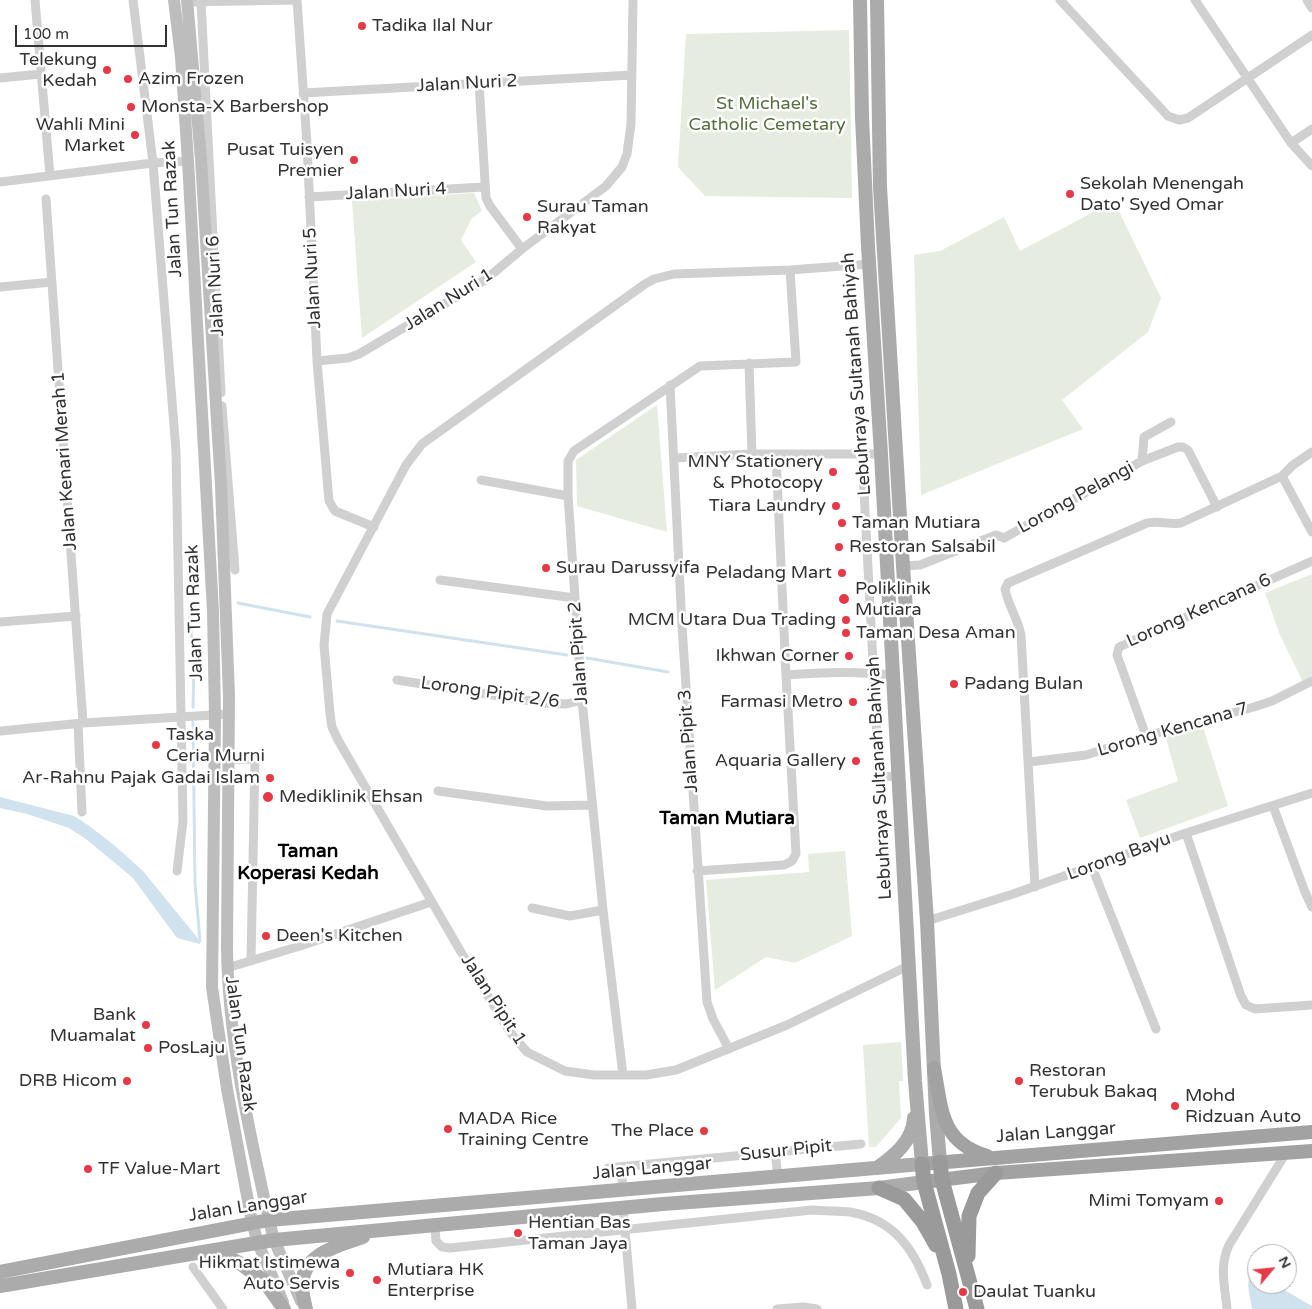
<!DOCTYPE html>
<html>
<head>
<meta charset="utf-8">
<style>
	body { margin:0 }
	#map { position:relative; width:1312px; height:1309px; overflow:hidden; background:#fff; font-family:"Varela Round",sans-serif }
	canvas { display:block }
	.north { position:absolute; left:1247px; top:1244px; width:50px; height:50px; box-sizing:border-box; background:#fff; border:1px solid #adadad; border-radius:50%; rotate:62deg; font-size:14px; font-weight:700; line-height:20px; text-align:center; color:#333 }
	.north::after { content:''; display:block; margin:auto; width:18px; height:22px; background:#e63946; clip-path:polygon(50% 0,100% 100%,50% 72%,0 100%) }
	.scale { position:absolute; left:15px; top:25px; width:152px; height:22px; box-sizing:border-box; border:2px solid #333; border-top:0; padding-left:6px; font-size:15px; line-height:18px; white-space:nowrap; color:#333; -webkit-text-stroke:4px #fff; paint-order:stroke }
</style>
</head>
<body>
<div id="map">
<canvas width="1312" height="1309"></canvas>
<div class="north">N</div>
<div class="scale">100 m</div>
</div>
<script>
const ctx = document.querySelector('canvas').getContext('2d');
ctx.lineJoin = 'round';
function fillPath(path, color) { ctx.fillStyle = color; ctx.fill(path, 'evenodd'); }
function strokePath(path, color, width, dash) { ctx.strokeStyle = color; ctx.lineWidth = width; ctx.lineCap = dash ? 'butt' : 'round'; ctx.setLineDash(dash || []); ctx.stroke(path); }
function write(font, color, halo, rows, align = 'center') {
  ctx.font = font + ' "Varela Round",sans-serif'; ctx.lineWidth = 5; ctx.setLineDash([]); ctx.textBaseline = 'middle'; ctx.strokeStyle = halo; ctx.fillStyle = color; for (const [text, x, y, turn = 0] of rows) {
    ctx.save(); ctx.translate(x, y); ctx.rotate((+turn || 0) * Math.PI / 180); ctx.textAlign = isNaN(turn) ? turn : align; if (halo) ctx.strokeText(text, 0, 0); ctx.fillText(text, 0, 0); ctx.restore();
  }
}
fillPath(new Path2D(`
	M849,30L852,198L705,196L678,167L686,34Z
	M474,193L482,211L472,218L461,240L476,262L362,338L352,201Z
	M1114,201L1161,298L1148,332L1062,400L1083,429L921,495L914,255L940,251L1004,217L1020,251Z
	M657,405L667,532L577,506L576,460Z
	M1312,574V676L1303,682L1280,635L1265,593Z
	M1202,724L1228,806L1140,838L1126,800L1178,781L1165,735Z
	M845,851L852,936L795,963L766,957L715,990L706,880L809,872L808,854Z
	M901,1042L903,1081H899L901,1118L876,1147H869L863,1045Z`), '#e6ecdf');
fillPath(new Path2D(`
	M0,797L74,816L88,825L114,845L143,871L200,941V944L177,938L133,878L86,839L69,828L27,814L0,808Z
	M1257,1276V1284H1274L1312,1306V1309H1252L1248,1286L1249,1277Z`), '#cfe2ee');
strokePath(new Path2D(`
	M238,603L310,617
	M192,607L189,610L194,662L193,707
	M337,621L567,655
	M587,658L668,672
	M193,722L195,883L200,941`), '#cfe2ee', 3);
strokePath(new Path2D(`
	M35,0L50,176
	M133,0L153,163L176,451L183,821L177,871
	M297,0L307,144L317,361L329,501L335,511L374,527
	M1060,0L1168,116L1179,120L1188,118L1312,35
	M1195,0L1291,143L1312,166
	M1307,0L1312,8
	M187,2L294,0
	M201,2L221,393
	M0,78L41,74
	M479,83L486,198L490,206L522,249
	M303,93L632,75
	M1291,143L1312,129
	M0,182L153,163L188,161
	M309,197L484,187
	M46,199L83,723
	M869,264L790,270L674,274L654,279L645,284L422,444L406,465L327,614L324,645L330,714L332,727L338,740L461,952L510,1032L527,1052L565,1071L594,1075H646L676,1070L787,1025L908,966
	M0,287L52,282
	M317,361L348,358L359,354L485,280L522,249L606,186L622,167L627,154L631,124L633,0
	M749,363L752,454
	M670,385L682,626L707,1002L713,1019L729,1049
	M222,406L235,570
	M862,453L879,777L898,776
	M674,458L752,454H881
	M1142,461L1144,437L1171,422
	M1282,476L1312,532
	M481,480L568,496
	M903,566L920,565L996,535L1004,538L1142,461L1178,447H1183L1188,450L1217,507
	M440,580L575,598
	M0,622L76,616
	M786,675C821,672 857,671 893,675
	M397,680L544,703L566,704L582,700
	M78,724L82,812
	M0,731L83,723L229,714
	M1146,736L1117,655L1119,647L1312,561
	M229,760L255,759L251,961
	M1029,762L1086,755L1146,736L1254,707L1272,701L1312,681
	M438,791L547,806L592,805
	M1273,806L1305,892L1312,907
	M1186,833L1241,996L1246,1005L1255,1009L1312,1005
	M1092,867L1156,1029
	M697,871L784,865L792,861L796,854L786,675L776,455
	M1035,887L1021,635C1018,619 1008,605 1005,589L1008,583L1147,523C1158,520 1169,525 1181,523L1282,476L1293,465L1312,452
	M532,908L570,916L603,910
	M927,921L1013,894L1186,833L1312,793
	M227,968L300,946L431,902
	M623,1075L603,910L582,700L568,496V461L574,451L700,366L796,362L790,270
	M775,1152L778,1177
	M621,1167L623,1190
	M608,1168L861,1144
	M623,1208L632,1309
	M435,1225L436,1241L442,1247L450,1248L812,1210C824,1211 838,1211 850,1212C892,1219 913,1247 927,1285
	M193,1267L223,1309
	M777,1309L803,1307L817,1309
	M1227,1309C1225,1287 1219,1266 1229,1245L1286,1153`), '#d0d0d0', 9);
strokePath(new Path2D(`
	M174,0L181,57L188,161L213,611L215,715L212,987L227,1089L252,1222L258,1243L283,1302
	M187,0L201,159L221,486L229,696L227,947C228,1039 249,1130 269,1220L274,1240L301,1301`), '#bdbdbd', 12);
strokePath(new Path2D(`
	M877,0L880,187L903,566L927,921L936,1114L940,1162
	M877,1168C894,1156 913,1141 914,1118
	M215,1250L241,1264L264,1281L284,1309
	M0,1272L269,1220L922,1164L915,1081L881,454L868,246L862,117L860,0
	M0,1286L274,1240L663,1204L879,1188L924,1182
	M306,1309C304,1301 302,1293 302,1285C303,1253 338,1246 363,1237`), '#ababab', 14);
strokePath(new Path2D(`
	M934,1068C942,1109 940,1142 987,1156
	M922,1164L1312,1132
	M924,1182L996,1173L1312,1151`), '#a2a2a2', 14);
strokePath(new Path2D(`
	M940,1162L942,1180L977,1309
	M922,1164L924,1182L949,1274L956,1309
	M879,1188L904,1199L923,1222L936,1245
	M968,1256L969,1216L978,1193L996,1173`), '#9a9a9a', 15);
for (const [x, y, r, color] of [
	[362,26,5,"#e63946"],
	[107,70,5,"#e63946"],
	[128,79,5,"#e63946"],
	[131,107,5,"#e63946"],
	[135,135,5,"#e63946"],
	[354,160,5,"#e63946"],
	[1070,194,5,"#e63946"],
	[527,217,5,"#e63946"],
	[833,472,5,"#e63946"],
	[836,506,5,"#e63946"],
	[842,523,5,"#e63946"],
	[839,547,5,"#e63946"],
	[546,568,5,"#e63946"],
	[842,573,5,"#e63946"],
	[844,599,6,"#e63946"],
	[846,620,5,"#e63946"],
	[846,633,5,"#e63946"],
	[849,656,5,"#e63946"],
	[954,684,5,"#e63946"],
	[853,702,5,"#e63946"],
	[156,745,5,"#e63946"],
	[856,761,5,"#e63946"],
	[270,778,5,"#e63946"],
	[268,797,6,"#e63946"],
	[266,936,5,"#e63946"],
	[146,1025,5,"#e63946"],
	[148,1048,5,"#e63946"],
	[127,1081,5,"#e63946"],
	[1019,1081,5,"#e63946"],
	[1175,1106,5,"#e63946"],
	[448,1129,5,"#e63946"],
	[704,1131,5,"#e63946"],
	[88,1169,5,"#e63946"],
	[1219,1201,5,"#e63946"],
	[518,1233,5,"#e63946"],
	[350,1273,5,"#e63946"],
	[377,1280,5,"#e63946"],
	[963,1292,5,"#e63946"]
]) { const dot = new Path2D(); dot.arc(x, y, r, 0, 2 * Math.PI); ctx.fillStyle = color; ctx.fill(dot); strokePath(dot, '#fff', 2); }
write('18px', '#333', '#fff', [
	["Tadika Ilal Nur",372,26],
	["Telekung",97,60,"right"],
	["Kedah",97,81,"right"],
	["Azim Frozen",138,79],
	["Monsta-X Barbershop",141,107],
	["Wahli Mini",125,125,"right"],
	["Market",125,146,"right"],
	["Pusat Tuisyen",344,150,"right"],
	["Premier",344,171,"right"],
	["Sekolah Menengah",1080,184],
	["Dato' Syed Omar",1080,205],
	["Surau Taman",537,207],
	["Rakyat",537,228],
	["MNY Stationery",823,462,"right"],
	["& Photocopy",823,483,"right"],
	["Tiara Laundry",826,506,"right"],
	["Taman Mutiara",852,523],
	["Restoran Salsabil",849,547],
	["Surau Darussyifa",556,568],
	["Peladang Mart",832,573,"right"],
	["Poliklinik",855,589],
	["Mutiara",855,610],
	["MCM Utara Dua Trading",836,620,"right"],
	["Taman Desa Aman",856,633],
	["Ikhwan Corner",839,656,"right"],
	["Padang Bulan",964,684],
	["Farmasi Metro",843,702,"right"],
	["Taska",166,735],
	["Ceria Murni",166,756],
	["Aquaria Gallery",846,761,"right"],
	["Ar-Rahnu Pajak Gadai Islam",260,778,"right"],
	["Mediklinik Ehsan",279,797],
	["Deen's Kitchen",276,936],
	["Bank",136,1015,"right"],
	["Muamalat",136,1036,"right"],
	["PosLaju",158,1048],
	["Restoran",1029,1071],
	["Terubuk Bakaq",1029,1092],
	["DRB Hicom",117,1081,"right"],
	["Mohd",1185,1096],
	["Ridzuan Auto",1185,1117],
	["MADA Rice",458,1119],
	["Training Centre",458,1140],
	["The Place",694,1131,"right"],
	["TF Value-Mart",98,1169],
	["Mimi Tomyam",1209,1201,"right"],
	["Hentian Bas",528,1223],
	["Taman Jaya",528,1244],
	["Hikmat Istimewa",340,1263,"right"],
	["Auto Servis",340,1284,"right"],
	["Mutiara HK",387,1270],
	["Enterprise",387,1291],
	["Daulat Tuanku",973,1292]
], 'left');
write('18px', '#333', '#fff', [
	["Jalan Nuri 2",467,84,-3],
	["Jalan Nuri 4",396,192,-3],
	["Jalan Tun Razak",173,209,-93],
	["Jalan Nuri 5",313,278,-93],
	["Jalan Nuri 6",216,286,-93],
	["Jalan Nuri 1",449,300,-32],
	["Lebuhraya Sultanah Bahiyah",857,374,-94],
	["Jalan Kenari Merah 1",65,461,-94],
	["Lorong Pelangi",1076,498,-29],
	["Lorong Kencana 6",1199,611,-24],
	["Jalan Tun Razak",195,613,-92],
	["Jalan Pipit 2",579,653,-94],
	["Lorong Pipit 2/6",490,693,8],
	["Lorong Kencana 7",1173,730,-16],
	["Jalan Pipit 3",689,741,-94],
	["Lebuhraya Sultanah Bahiyah",880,778,-93],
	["Lorong Bayu",1119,857,-20],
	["Jalan Pipit 1",493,1000,57],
	["Jalan Tun Razak",240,1044,82],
	["Jalan Langgar",1056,1133,-4],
	["Susur Pipit",786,1151,-6],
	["Jalan Langgar",652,1169,-5],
	["Jalan Langgar",248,1207,-9]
]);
write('18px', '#56703f', '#fff', [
	["St Michael's",767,104],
	["Catholic Cemetary",767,125]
]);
write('bold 19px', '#000', '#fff', [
	["Taman Mutiara",727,819],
	["Taman",308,852],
	["Koperasi Kedah",308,874]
]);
</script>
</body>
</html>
